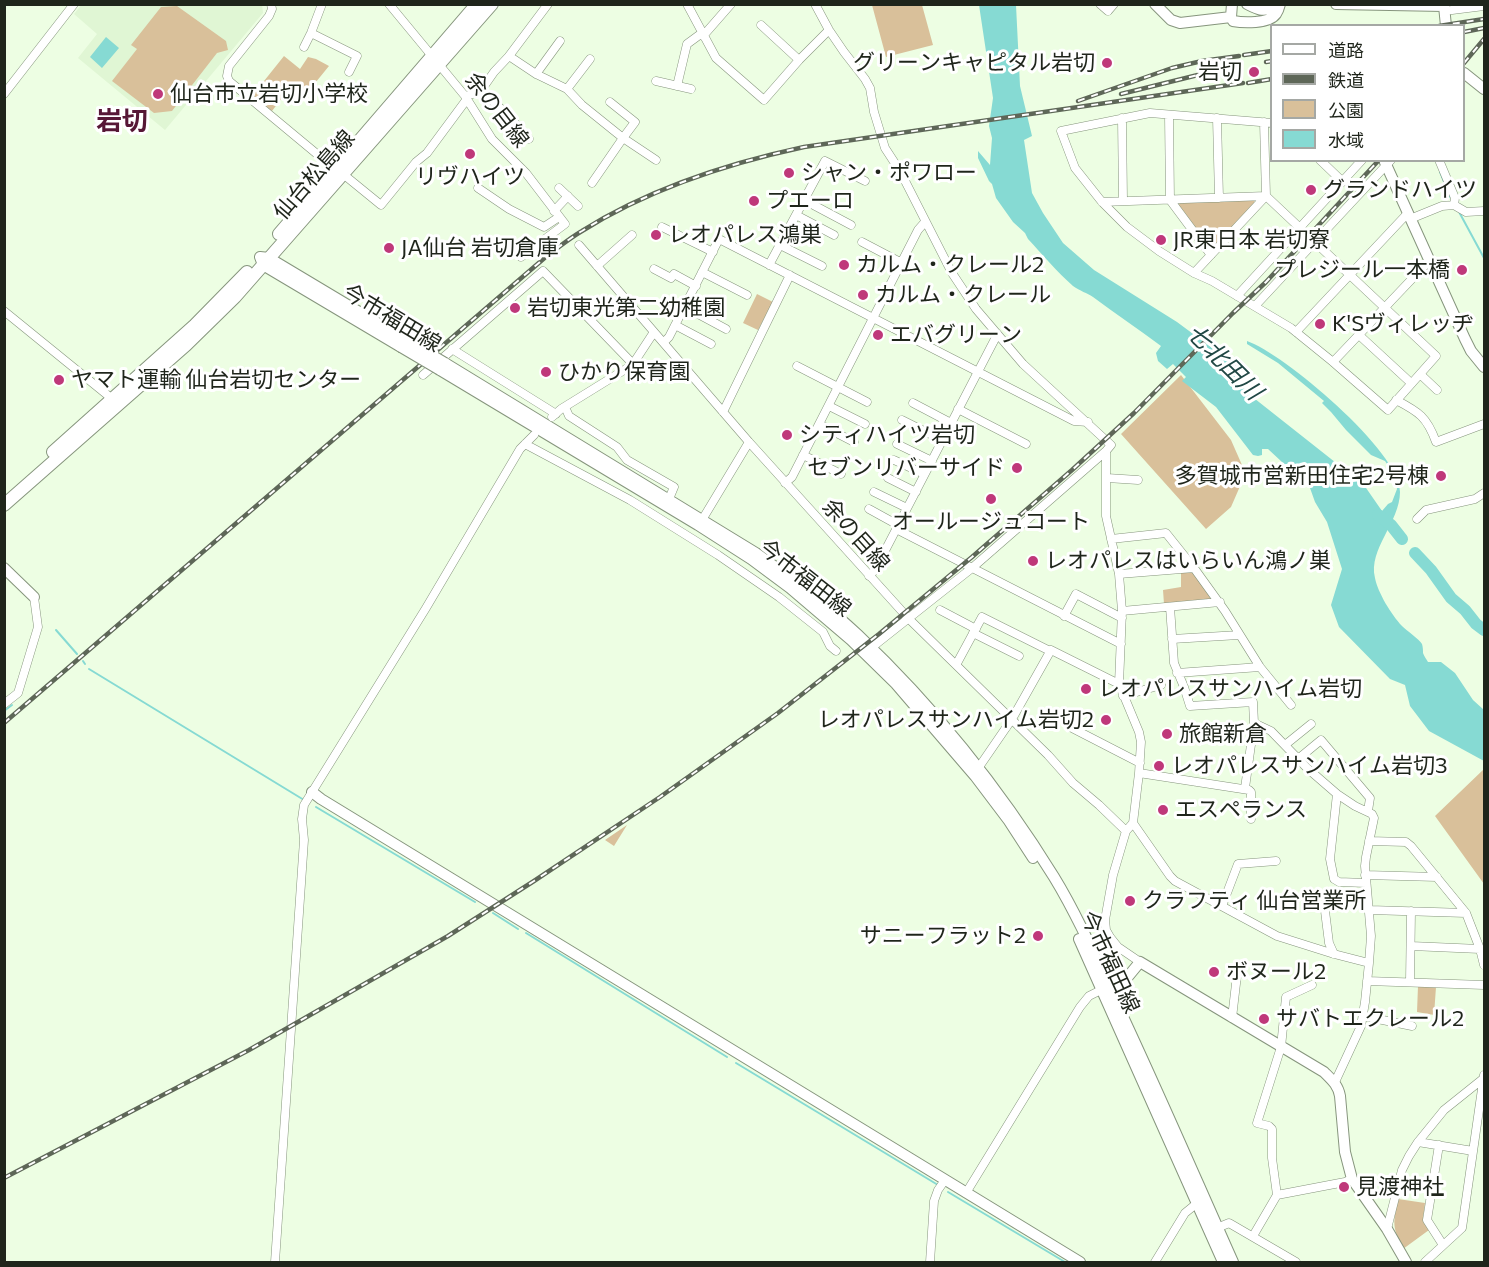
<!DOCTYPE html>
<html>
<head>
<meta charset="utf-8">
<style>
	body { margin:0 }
	#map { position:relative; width:1489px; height:1267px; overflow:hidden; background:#edfee3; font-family:Commissioner,"Noto Sans JP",sans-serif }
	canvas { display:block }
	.frame { position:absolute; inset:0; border:6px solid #1f251b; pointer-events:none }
	.legend { position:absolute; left:1270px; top:24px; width:195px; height:138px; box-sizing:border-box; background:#fff; border:2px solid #a5a8a4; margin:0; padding:8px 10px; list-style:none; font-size:18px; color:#1f251b }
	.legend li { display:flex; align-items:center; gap:12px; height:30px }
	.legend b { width:30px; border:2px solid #a5a8a4 }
</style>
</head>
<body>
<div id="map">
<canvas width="1489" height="1267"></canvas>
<div class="frame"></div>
<ul class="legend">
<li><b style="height:8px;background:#fff"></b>道路</li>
<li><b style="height:8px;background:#5e6758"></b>鉄道</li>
<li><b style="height:16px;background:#d9c09a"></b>公園</li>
<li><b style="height:16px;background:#86dad3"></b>水域</li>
</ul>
</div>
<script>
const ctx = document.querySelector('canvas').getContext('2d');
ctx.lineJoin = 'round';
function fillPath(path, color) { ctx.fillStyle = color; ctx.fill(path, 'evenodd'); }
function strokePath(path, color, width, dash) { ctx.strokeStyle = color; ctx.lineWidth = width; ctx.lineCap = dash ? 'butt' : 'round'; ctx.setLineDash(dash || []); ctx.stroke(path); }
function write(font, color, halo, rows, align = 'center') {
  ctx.font = font + ' Commissioner,"Noto Sans JP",sans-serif'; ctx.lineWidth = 6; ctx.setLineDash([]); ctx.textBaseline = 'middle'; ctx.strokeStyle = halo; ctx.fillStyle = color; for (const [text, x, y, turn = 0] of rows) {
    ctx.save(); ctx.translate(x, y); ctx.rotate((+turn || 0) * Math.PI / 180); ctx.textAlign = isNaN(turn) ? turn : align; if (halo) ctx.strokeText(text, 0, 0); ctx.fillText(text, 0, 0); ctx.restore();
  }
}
fillPath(new Path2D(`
	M82,4H262L263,13L165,130L78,58L97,34L74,14Z`), '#e0f6d4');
fillPath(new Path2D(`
	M872,5H922L933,45L886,57Z
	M177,6L226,41L228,50L217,53L172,111L154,113L112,81L137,49L131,45L161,7Z
	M284,56L300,69L308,57L316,59L329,66L298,104L285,94L272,111L264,105L268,101L263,96L258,101L252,96Z
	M1254,200L1255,203L1212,249L1178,207L1180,202Z
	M757,294L773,302L758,330L743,323Z
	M1181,375L1231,440L1242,465L1241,484L1231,507L1206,529L1121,434Z
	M1190,572L1195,574L1210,595V600L1164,604L1163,590L1181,587V573Z
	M1484,769V884L1435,816Z
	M627,825L614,846L605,840Z
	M1418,986L1436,987L1434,1015L1417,1012Z
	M1398,1199L1425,1203L1423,1219L1429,1230L1403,1249C1392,1227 1393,1223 1398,1199Z`), '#d9c09a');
fillPath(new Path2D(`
	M979,5H1016L1020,86L1032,136L1024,140L1032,193L1043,213L1063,243L1094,270L1177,322L1239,368L1245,391L1364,485L1382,511L1388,504L1392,502L1397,489L1394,475L1385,461L1371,455L1346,430L1331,412L1322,403L1324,401L1278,363L1247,344V341C1283,353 1401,452 1400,492C1400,522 1368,549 1375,578C1378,593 1391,614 1402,626C1407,631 1419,639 1422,644C1423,647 1423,651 1423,653C1424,656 1427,660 1428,662H1441L1455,673L1473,700L1484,710V761L1429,731L1410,706L1405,685L1390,679L1339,627L1331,605L1342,569L1327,522L1315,502L1310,488L1268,449H1262V455L1258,456L1253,455L1216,407L1182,381L1186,377L1173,364L1167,369L1158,361L1156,353L1161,346C1138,329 1116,314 1093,297C1087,293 1080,291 1073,286C1057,272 1043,255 1028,239L1025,233L1013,222L996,198L992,184L989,181L978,158V151L990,165L992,138L989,126L993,98Z
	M106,37L119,48L102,68L90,57Z`), '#86dad3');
strokePath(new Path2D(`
	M1440,172L1450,197
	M1458,210L1484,258
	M56,630L77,654
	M83,661L85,664
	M89,669L304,800
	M4,711L12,705
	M316,807L475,902
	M493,913L518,929
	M526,933L727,1057
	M736,1063L938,1185
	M948,1192L1065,1262`), '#86dad3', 2);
strokePath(new Path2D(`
	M1378,515L1391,525L1402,539
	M1415,553L1431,570L1451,598L1465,610L1476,624L1484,630`), '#86dad3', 12);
const street = new Path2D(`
	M271,4L272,9L269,16L229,66L227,76L229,81L335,169
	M389,4L465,96L492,139L526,173L565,224L521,257
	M687,4L716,58L764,100L799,60L829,30
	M815,4L829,30L844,52L865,79L870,88L874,112L885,148L900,171L952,273L976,309L1023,364L1111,445L1106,451V516L1119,574L1122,611L1119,684L1139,732L1141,742L1139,773L1133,823L1126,831L1113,875L1105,920L1106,930L1110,937L1118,947L1140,962
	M1100,4L1108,11L1114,4
	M1444,11L1484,6
	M761,25L799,60
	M311,33L357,56L349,72
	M703,36L731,4
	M304,47L311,33L322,4
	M509,56L536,74L567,89L582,105L623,138L656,160
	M536,74L560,41
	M656,81L691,89
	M677,86L687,44L702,33
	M567,89L590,59
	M480,92C500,105 514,122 529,139
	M4,94L74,4
	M465,96L480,92L494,72L509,56L548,4
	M1169,115L1170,200L1211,255
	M1122,118L1123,201
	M1217,118L1219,198
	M1320,160L1343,182
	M1439,160L1455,198L1454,205
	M343,174L381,205L416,162L427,153L467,99
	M592,183L623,138L635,122L610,102
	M478,188L509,209L544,227L559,217
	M559,188L578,206
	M804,200L851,225
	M1102,202L1266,196L1436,356L1388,410L1333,362L1291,328L1212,281L1194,273L1159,251L1127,227L1102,202L1075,168L1061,131L1150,113L1272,123
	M554,211L568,196
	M796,215L834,235
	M1410,219L1442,206L1454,205L1466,212L1484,211
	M662,227L713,252
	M862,242L902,263
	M579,245L749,442L909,619L1048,755L1073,783L1099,805L1126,831
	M780,245L822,266
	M769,265L825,161L865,181
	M597,266L632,235
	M654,269L671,278L674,274L696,286
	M702,272L747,295
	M1194,273L1266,196L1264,122
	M1237,296L1362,160
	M1255,306L1391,160
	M685,307L726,329
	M4,311L116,402
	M675,325L711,344
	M1296,332L1407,214
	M1359,335L1411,383
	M664,342L669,337L719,239L1074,421L1088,422
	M452,349L556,414
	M1333,362L1429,261
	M797,366L867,402
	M1420,374L1437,390
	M423,375L543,271L633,364
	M1396,400C1419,412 1427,417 1436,442L1484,424
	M913,403L951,423
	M829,406L865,424
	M565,407L569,416L617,447L627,460L674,487L669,499
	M958,409L1026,444
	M723,412L790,275
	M552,417L561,409L629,367L633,364L654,332
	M902,420L942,440
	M819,424L854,442
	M525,444L630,500L718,555L779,597L823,632L830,646L836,651
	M897,444L932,461
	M803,455L841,474
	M894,460L924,474
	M888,478L916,492
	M1107,478L1138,480
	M785,483L792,477L918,230L925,222
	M874,492L907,508
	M869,509L898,525
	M1417,519L1426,510L1475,499L1484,493
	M702,520L749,442
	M896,529L1121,644
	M1111,539L1166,533L1194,568
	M1119,574L1194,568L1225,611L1260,667L1291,705
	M869,576L875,570L997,335
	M1170,607L1174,663L1184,687L1190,706L1253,702L1254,723L1271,731L1307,768L1337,794L1330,859L1334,879L1339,882L1366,883
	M940,610L976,629
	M1122,611L1220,602
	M1064,616L1076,594L1122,618
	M973,633L1019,656
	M1172,639L1239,635
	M871,648L972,568L1106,451
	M956,665L982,617L1050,651
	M1177,673L1260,667
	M1123,696L1161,685
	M4,704L18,693L38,627L34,597
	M1072,728L1140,763
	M1285,745L1311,724
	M1298,759L1321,740L1370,798L1368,811
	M979,767L1012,719L1051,650L1119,684
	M1139,773L1249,790L1251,792V819
	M1245,788L1254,723
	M1337,794L1355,806L1372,814L1374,818L1366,857L1365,866L1371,936L1369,963
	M1133,823L1170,876L1175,881L1277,936L1334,954L1369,963L1365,1002L1361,1026L1335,1082
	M1369,841L1406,842L1411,846L1466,913L1480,949L1484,965
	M1365,875L1437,877
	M1222,906L1238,864L1276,861
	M1370,910L1466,913
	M1325,911L1329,943L1334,954
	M1411,946L1480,949
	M1367,981L1484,985
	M1410,982L1411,911
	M1312,985L1286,997L1281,1047L1257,1123L1269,1126L1272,1129V1158L1277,1195L1345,1182L1352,1179
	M1363,1016L1412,1026
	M1232,1018L1237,975
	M1418,1142L1473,1151
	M1439,1145L1427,1220L1443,1245
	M966,1193L1080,1007L1089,996L1105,988
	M1217,1228L1229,1223L1296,1262
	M1387,1229L1402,1170L1409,1156L1418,1142L1444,1110L1484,1078
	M1253,1236L1277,1195
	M275,1262L304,840L302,819L304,805L426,608L520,449L534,435
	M930,1262L934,1201L938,1190L945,1180
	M1155,1262L1185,1213L1196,1204
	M1425,1262L1462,1228L1484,1075`);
const secondary = new Path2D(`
	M1155,4L1171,20L1180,23L1231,17
	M1232,4L1231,17L1233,21C1243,23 1269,24 1276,14C1278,11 1279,8 1280,4
	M1247,4C1257,9 1262,12 1273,8L1275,4
	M1336,4L1444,6L1446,26
	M1464,73L1484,89
	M1384,160L1465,339L1471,351L1484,367
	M260,257L269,258L406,340
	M260,257L263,265L401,347
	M445,363L756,553C791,578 826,605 858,635C934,707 999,788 1054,877C1079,918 1098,963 1118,1006C1158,1091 1195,1177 1233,1262
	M440,370L698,525L751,559L790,588L851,640L896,684L975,776L1009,821L1033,858
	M4,568L34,597
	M312,792L321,799L1080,1262
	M1079,939L1223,1262
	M1110,987L1126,979L1140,962L1324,1072C1332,1080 1338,1085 1340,1096L1345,1152L1352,1179L1387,1229L1406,1262`);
const primary = new Path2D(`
	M279,234L477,4
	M53,452L195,325L247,272
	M4,505L186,345L235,297L492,4`);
strokePath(street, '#86957d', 9);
strokePath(secondary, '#86957d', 12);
strokePath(primary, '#86957d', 14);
strokePath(street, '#fff', 8);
strokePath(secondary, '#fff', 10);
strokePath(primary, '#fff', 12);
const rail = new Path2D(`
	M1439,26L1484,19
	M1464,32L1484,28
	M1244,55L1272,51
	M1266,62L1272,61
	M1464,63L1484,39
	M1248,83L1272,79
	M1121,94L1222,69L1240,66
	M1078,101L1172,68L1202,61L1239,56
	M4,723L548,255C559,247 570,238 582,231C647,190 729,163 804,147L1243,83
	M4,1178L249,1050L448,936L534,881L660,797L778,713L879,634L972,557L1072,470L1134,413L1233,313L1266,282L1379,160`);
strokePath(rail, '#5e6758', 4.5);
strokePath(rail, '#fff', 2, [7]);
const secondaryBridge = new Path2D(`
	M406,340L445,363
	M401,347L440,370`);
strokePath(secondaryBridge, '#86957d', 12, []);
strokePath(secondaryBridge, '#fff', 10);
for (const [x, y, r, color] of [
	[1107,63,6,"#bf387a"],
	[1254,72,6,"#bf387a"],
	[158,94,6,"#bf387a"],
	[470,154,6,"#bf387a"],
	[789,173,6,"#bf387a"],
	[1311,190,6,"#bf387a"],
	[754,201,6,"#bf387a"],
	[656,235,6,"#bf387a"],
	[1161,240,6,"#bf387a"],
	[389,248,6,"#bf387a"],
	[844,265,6,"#bf387a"],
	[1462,270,6,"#bf387a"],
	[863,295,6,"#bf387a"],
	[515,308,6,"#bf387a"],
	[1320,324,6,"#bf387a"],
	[878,335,6,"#bf387a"],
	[546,372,6,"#bf387a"],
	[59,380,6,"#bf387a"],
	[787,435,6,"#bf387a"],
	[1017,468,6,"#bf387a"],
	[1441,476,6,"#bf387a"],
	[991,499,6,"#bf387a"],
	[1033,561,6,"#bf387a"],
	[1086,689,6,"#bf387a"],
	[1106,720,6,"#bf387a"],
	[1167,734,6,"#bf387a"],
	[1159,766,6,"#bf387a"],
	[1163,810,6,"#bf387a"],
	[1130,901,6,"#bf387a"],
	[1038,936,6,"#bf387a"],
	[1214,972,6,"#bf387a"],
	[1264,1019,6,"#bf387a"],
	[1344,1187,6,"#bf387a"]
]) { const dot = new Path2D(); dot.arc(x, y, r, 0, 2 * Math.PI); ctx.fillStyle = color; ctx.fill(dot); strokePath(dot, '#fff', 2); }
write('22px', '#1f251b', '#fff', [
	["グリーンキャピタル岩切",1095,63,"right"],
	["岩切",1242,72,"right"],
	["仙台市立岩切小学校",170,94],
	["シャン・ポワロー",801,173],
	["リヴハイツ",470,177,"center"],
	["グランドハイツ",1323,190],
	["プエーロ",766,201],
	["レオパレス鴻巣",668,235],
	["JR東日本 岩切寮",1173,240],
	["JA仙台 岩切倉庫",401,248],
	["カルム・クレール2",856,265],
	["プレジール一本橋",1450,270,"right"],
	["カルム・クレール",875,295],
	["岩切東光第二幼稚園",527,308],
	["K'Sヴィレッヂ",1332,324],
	["エバグリーン",890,335],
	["ひかり保育園",558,372],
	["ヤマト運輸 仙台岩切センター",71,380],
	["シティハイツ岩切",799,435],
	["セブンリバーサイド",1005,468,"right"],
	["多賀城市営新田住宅2号棟",1429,476,"right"],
	["オールージュコート",991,522,"center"],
	["レオパレスはいらいん鴻ノ巣",1045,561],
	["レオパレスサンハイム岩切",1098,689],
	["レオパレスサンハイム岩切2",1094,720,"right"],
	["旅館新倉",1179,734],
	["レオパレスサンハイム岩切3",1171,766],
	["エスペランス",1175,810],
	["クラフティ 仙台営業所",1142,901],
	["サニーフラット2",1026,936,"right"],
	["ボヌール2",1226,972],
	["サバトエクレール2",1276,1019],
	["見渡神社",1356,1187]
], 'left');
write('22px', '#1f251b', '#fff', [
	["余の目線",497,110,52],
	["仙台松島線",314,175,-49],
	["今市福田線",392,318,31],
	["余の目線",856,535,48],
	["今市福田線",805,578,38],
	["今市福田線",1110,962,65]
]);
write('italic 24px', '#214845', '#fff', [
	["七北田川",1224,362,45]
]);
write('bold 26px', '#571736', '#fff', [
	["岩切",122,121]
]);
</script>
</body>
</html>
